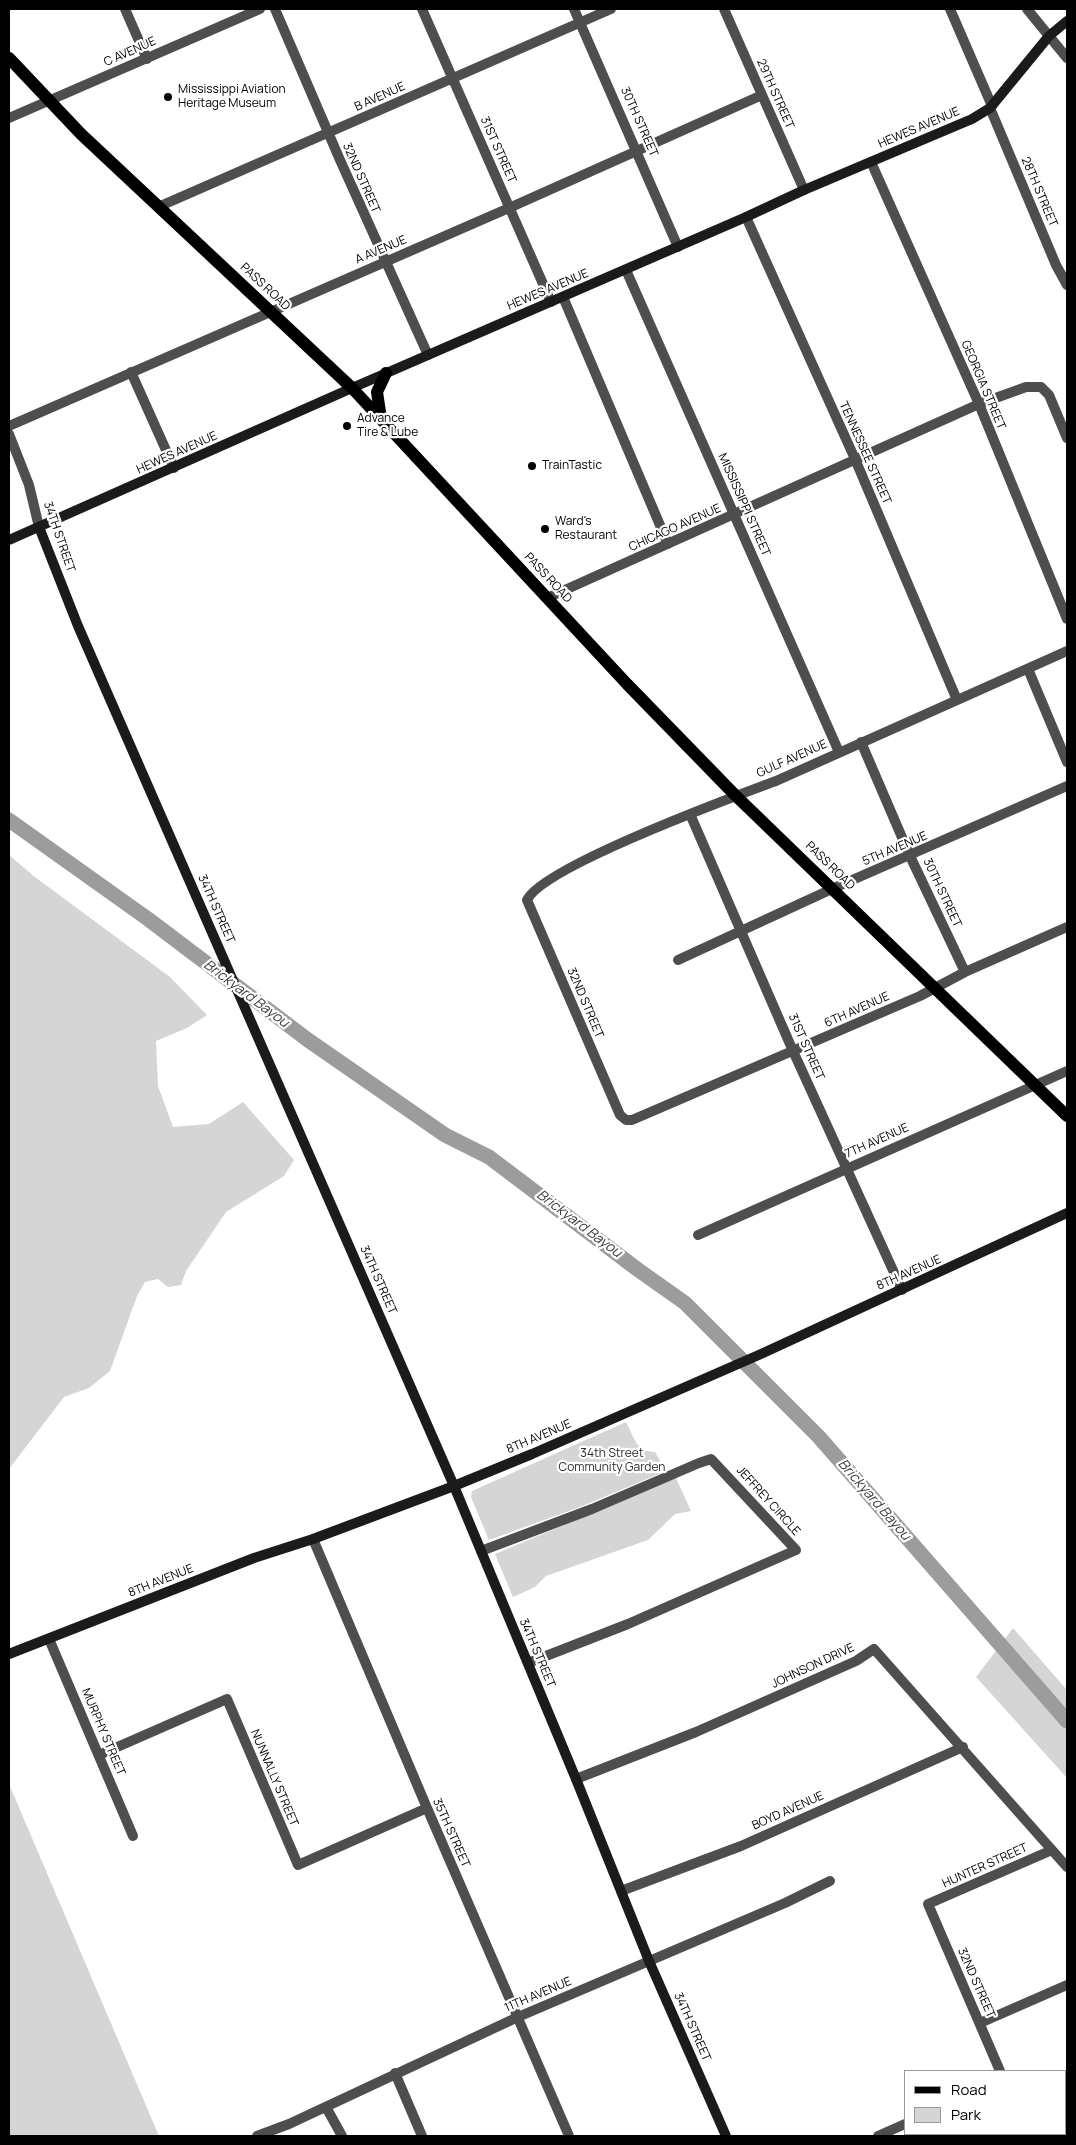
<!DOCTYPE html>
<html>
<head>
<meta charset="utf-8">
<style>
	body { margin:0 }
	#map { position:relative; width:1076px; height:2145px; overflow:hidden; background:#fff; font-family:Manrope,sans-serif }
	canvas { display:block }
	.frame { position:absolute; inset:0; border:10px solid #000; pointer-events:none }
	.legend { position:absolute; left:904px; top:2070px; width:162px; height:65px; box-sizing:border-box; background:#fff; border:1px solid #999; margin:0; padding:6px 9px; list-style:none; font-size:15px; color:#000 }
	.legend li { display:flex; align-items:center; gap:10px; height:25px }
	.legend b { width:25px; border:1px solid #999 }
</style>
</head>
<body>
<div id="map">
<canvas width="1076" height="2145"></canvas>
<div class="frame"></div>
<ul class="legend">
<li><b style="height:6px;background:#000"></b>Road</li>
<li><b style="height:14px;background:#d5d5d5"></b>Park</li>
</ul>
</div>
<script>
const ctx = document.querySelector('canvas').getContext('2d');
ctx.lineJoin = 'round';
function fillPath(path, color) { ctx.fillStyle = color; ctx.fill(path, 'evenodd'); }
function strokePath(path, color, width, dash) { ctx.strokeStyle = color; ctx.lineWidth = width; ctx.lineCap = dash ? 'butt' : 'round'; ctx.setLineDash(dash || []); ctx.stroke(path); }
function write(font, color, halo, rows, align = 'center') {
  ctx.font = font + ' Manrope,sans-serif'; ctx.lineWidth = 4.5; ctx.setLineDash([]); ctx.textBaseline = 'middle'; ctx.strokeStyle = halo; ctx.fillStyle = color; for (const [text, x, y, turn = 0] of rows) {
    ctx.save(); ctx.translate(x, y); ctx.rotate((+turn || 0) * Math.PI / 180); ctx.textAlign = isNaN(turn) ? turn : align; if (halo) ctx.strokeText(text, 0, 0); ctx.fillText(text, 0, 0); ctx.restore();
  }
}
fillPath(new Path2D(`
	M9,855L35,877L170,977L207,1015L187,1028L156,1041L158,1086L173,1127L209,1124L243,1102L294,1160L284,1176L226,1212L186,1271L181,1285L168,1287L158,1279L145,1282L137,1296L110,1371L89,1388L64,1397L9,1469Z
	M626,1422C634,1437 636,1452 655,1452L666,1471L580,1507L489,1540L471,1497L472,1491Z
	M676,1478L691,1511L675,1514L648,1540L546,1576L535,1587L513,1597L495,1554Z
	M1013,1628L1067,1690V1778L976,1677Z
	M9,1784L159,2136H9Z`), '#d5d5d5');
strokePath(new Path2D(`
	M9,820L148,919L308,1040L445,1135L489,1157L637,1269L685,1303L819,1437L1067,1721`), '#9c9c9c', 15);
strokePath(new Path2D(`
	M125,9L147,59
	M275,9L340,160L428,355
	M422,9L551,302
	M574,9L678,247
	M724,9L804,190
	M950,9L992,106
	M1027,9L1067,58
	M990,108L1056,265L1067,285
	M9,118L260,9
	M871,162L979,404L1067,619
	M158,207L611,9
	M746,217L855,459L957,700
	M626,270L839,752
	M563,297L668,544
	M131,372L174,468
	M9,426L509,208L762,95
	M9,434L29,485L39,527
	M547,598L979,404L1026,387H1041L1049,395L1067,438
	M1067,651L776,781C733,797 543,867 527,900L620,1115L626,1120H632L920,996L965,972L1067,927
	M1028,669L1067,762
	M861,742L910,856L965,972
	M690,814L793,1051L902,1290
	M678,960L834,888L1067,786
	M698,1235L1067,1071
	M313,1539L427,1808L569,2136
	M481,1551L592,1509L699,1463L711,1459L796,1550L628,1624L528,1663
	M49,1639L133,1836
	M99,1755L227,1699L298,1865L427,1808
	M576,1779L696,1732L856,1661L874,1649L1067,1867
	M621,1891L741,1846L963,1747
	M980,2023L1067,1985
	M1000,2071L928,1904L1052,1850
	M395,2073L422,2136
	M326,2107L342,2136
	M1065,2128L1067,2126
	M1028,2134L1030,2136
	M257,2136L289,2124L518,2017L785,1903L830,1881
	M878,2136L905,2124
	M1045,2136L1051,2134`), '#4e4e4e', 10);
strokePath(new Path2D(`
	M39,527L78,626L454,1486L576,1779L649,1961L726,2136
	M9,540L352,388L746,217L804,190L972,119L990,108L1049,36L1067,21
	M9,1654L254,1558L313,1539L454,1486L532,1454L761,1354L1067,1213`), '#1b1b1b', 10);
strokePath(new Path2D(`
	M9,58L81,134L352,388L627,684L735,795L1067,1116
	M381,419L377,392L386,373`), '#000', 12);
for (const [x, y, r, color] of [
	[168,97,5,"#000"],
	[347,426,5,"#000"],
	[532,466,5,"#000"],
	[545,529,5,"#000"]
]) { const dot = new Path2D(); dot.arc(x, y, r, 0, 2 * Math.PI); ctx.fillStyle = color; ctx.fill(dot); strokePath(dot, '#fff', 2); }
write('12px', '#000', '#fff', [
	["C AVENUE",130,52,-24],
	["29TH STREET",775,94,66],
	["B AVENUE",380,97,-24],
	["30TH STREET",639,122,66],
	["HEWES AVENUE",919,128,-23],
	["31ST STREET",498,150,66],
	["32ND STREET",361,178,66],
	["28TH STREET",1039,192,67],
	["A AVENUE",381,250,-23],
	["PASS ROAD",265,287,43],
	["HEWES AVENUE",548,290,-23],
	["GEORGIA STREET",983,385,67],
	["HEWES AVENUE",177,453,-24],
	["TENNESSEE STREET",865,453,66],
	["MISSISSIPPI STREET",744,505,66],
	["CHICAGO AVENUE",675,528,-24],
	["34TH STREET",59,537,71],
	["PASS ROAD",548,578,47],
	["GULF AVENUE",792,759,-24],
	["5TH AVENUE",895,849,-23],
	["PASS ROAD",830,866,44],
	["30TH STREET",942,893,65],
	["34TH STREET",216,909,66],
	["32ND STREET",585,1003,67],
	["6TH AVENUE",857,1010,-24],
	["31ST STREET",806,1047,66],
	["7TH AVENUE",877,1141,-24],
	["8TH AVENUE",909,1273,-24],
	["34TH STREET",378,1280,66],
	["8TH AVENUE",539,1437,-23],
	["JEFFREY CIRCLE",768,1501,48],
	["8TH AVENUE",161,1581,-22],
	["34TH STREET",537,1653,67],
	["JOHNSON DRIVE",813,1666,-25],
	["MURPHY STREET",103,1732,67],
	["NUNNALLY STREET",274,1778,67],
	["BOYD AVENUE",788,1811,-24],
	["35TH STREET",451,1833,66],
	["HUNTER STREET",985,1866,-24],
	["32ND STREET",976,1983,66],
	["11TH AVENUE",538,1995,-23],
	["34TH STREET",692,2027,66]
]);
write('12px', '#000', '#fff', [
	["Mississippi Aviation",178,90],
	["Heritage Museum",178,104],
	["Advance",357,419],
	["Tire & Lube",357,433],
	["TrainTastic",542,466],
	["Ward's",555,522],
	["Restaurant",555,536]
], 'left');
write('12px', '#2c2c2c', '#fff', [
	["34th Street",612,1454],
	["Community Garden",612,1468]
]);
write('italic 14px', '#3d3d3d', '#fff', [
	["Brickyard Bayou",246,994,37],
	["Brickyard Bayou",579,1224,37],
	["Brickyard Bayou",874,1500,49]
]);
</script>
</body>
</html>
